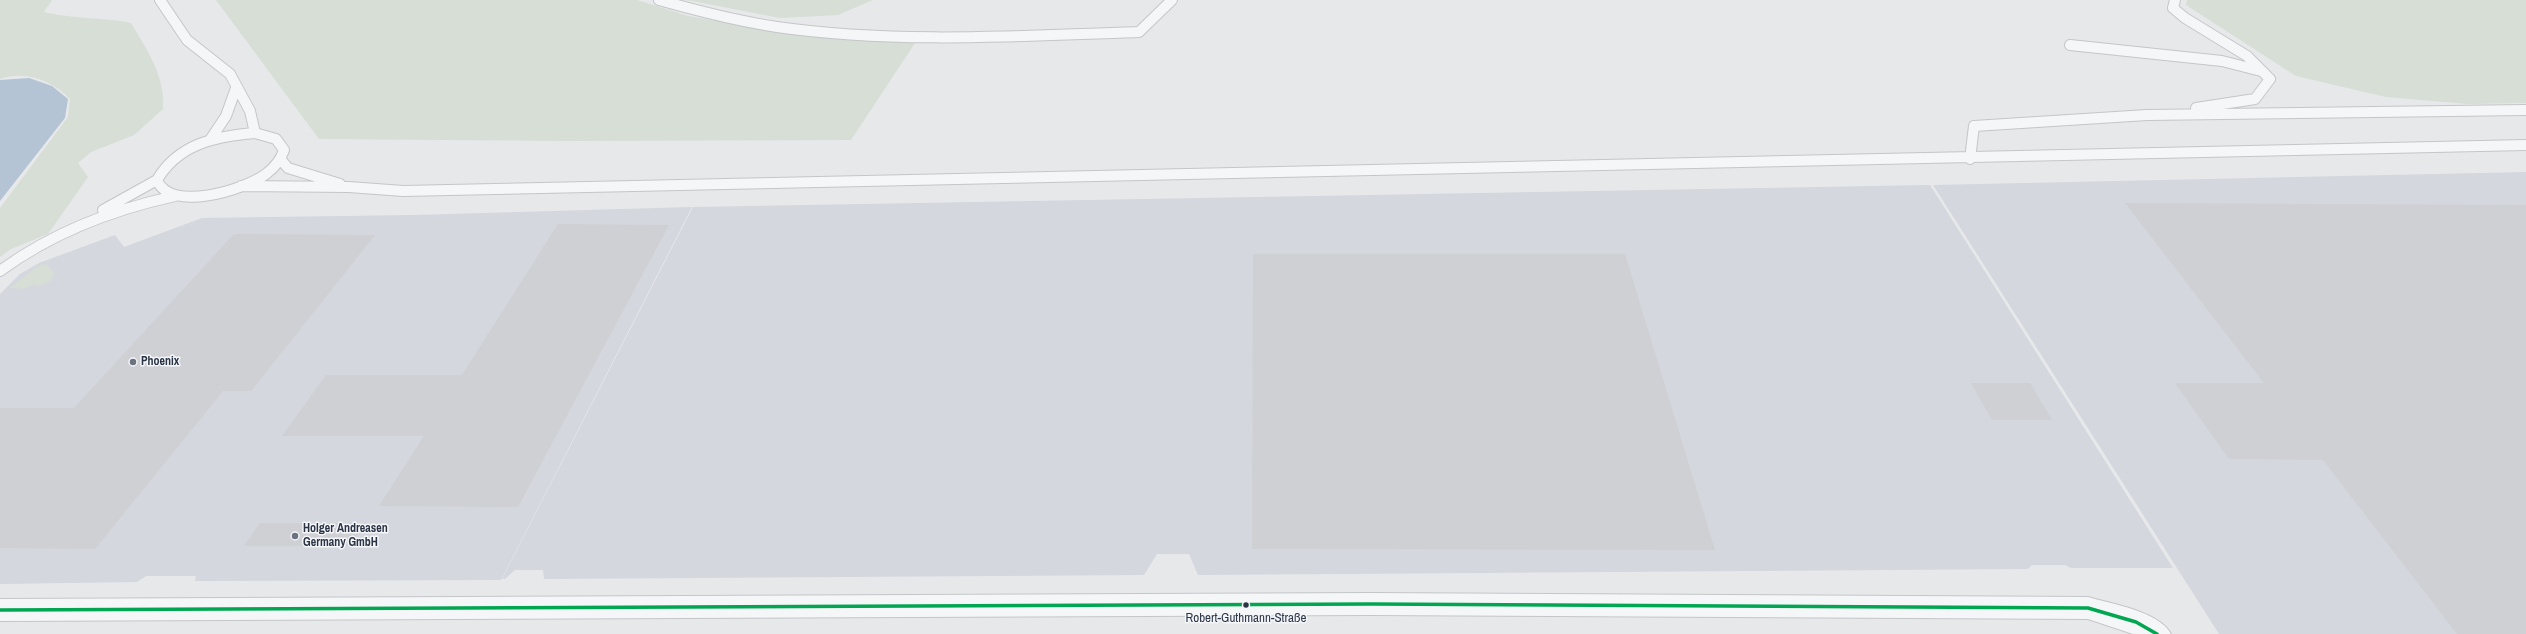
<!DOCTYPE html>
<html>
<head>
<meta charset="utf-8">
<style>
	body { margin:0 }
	canvas { display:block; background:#e6e8ea }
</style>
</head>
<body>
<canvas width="2526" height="634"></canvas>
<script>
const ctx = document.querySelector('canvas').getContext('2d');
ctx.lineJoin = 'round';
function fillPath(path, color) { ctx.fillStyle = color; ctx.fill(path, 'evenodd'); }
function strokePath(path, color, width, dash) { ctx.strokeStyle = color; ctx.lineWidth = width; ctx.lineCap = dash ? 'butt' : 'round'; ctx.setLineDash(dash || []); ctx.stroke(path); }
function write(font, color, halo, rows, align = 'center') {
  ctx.font = font + ' "Archivo Narrow",sans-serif'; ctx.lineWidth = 3; ctx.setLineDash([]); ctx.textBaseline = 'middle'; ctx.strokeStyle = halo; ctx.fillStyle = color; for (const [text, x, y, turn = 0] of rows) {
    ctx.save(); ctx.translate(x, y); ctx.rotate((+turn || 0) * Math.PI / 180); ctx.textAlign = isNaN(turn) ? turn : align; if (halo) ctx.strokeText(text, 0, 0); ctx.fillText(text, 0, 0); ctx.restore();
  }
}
fillPath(new Path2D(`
	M2526,172V634H2219L1933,185Z
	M1930,185L2173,568H2071L2065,565H2032L2028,569L1198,575L1189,554H1157L1144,575L544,579L543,570H515L505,579H502L693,207Z
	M692,207L501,580L195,581L196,576H146L137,582L0,584V294L20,274L39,263L115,235L124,247L202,218L413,215Z`), '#d4d7dd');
fillPath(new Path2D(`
	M0,0H52L44,12C72,19 101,17 131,23C148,52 165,75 163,109L134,135L91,152L78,163L88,177L48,234L11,249L0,257V208L68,117L70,99C53,81 26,70 0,79Z
	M216,0H637L688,16L762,29L917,40L851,140L572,141L319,139Z
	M687,0H873L838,15L780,18Z
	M2187,0H2526V103L2468,104L2386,97L2296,76L2186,5Z
	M41,264L47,265L55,274L50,281L37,287L36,284L22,289L9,288Z`), '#d6ded6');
fillPath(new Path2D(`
	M29,78L52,86L68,99L65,118L0,201V80Z`), '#b4c4d5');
fillPath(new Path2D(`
	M2125,203L2526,205V634H2457L2323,460L2229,459L2175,383H2264Z
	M558,224L669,225L518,507L379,506L424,436H282L326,375H462Z
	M234,234L375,235L251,391H223L95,549L0,548V408H74Z
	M1253,254H1625L1715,550L1252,549Z
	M1971,383H2030L2052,420H1992Z
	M260,523H365L351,546H244Z`), '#ced0d3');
const lane = new Path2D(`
	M160,0L187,40L230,74L250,111L255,133
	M659,0C698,11 737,21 777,27C896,44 1019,36 1139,32L1172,0
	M2175,0L2173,8L2185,18L2247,56L2270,79L2255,99L2196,108
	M2070,45L2222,61L2261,71
	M255,133L276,139L284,150C281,159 274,168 266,174C244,190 170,213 157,180C178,144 216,136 255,133Z
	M210,140L226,116L236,88
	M1970,159L1974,126L2147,115L2526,110
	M281,160L288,168L340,184
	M241,186L349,187L403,191L2526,145
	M103,210L157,180
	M0,271C53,232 111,210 175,196`);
const street = new Path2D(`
	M1371,593L2088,597C2111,604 2159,611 2171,634H2133L2088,619L1371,615L0,621V599Z`);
strokePath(lane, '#c4c6c8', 12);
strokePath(street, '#c4c6c8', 2);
strokePath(lane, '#f5f6f7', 10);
fillPath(street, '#f5f6f7');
strokePath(new Path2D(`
	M0,610L1371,604L2088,608L2136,622L2157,634`), '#00a651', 3.5);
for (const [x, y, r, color] of [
	[133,362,4,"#6c737f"],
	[295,536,4,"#6c737f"],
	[1246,605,3.5,"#2b3445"]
]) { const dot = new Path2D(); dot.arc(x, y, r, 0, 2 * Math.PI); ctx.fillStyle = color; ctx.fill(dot); strokePath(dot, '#f4f6f9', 1.5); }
write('bold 12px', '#2b3445', '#f4f6f9', [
	["Phoenix",141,362],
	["Holger Andreasen",303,529],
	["Germany GmbH",303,543]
], 'left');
write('13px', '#2b3445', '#f4f6f9', [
	["Robert-Guthmann-Straße",1246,619]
]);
</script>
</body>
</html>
